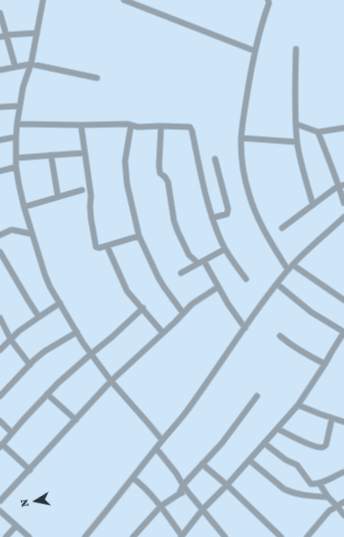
<!DOCTYPE html>
<html>
<head>
<meta charset="utf-8">
<style>
	body { margin:0 }
	#map { position:relative; width:344px; height:537px; overflow:hidden; background:#cfe6f9; font-family:"Crimson Pro",serif }
	canvas { display:block }
	.north { position:absolute; left:16px; top:481px; width:40px; height:40px; -webkit-text-stroke:3px #cfe6f9; paint-order:stroke; rotate:260deg; font-size:11px; font-weight:700; line-height:16px; text-align:center; color:#27323b }
	.north::after { content:''; display:block; margin:auto; width:14px; height:18px; background:#27323b; clip-path:polygon(50% 0,100% 100%,50% 72%,0 100%) }
</style>
</head>
<body>
<div id="map">
<canvas width="344" height="537"></canvas>
<div class="north">N</div>
</div>
<script>
const ctx = document.querySelector('canvas').getContext('2d');
ctx.lineJoin = 'round';
function strokePath(path, color, width, dash) { ctx.strokeStyle = color; ctx.lineWidth = width; ctx.lineCap = dash ? 'butt' : 'round'; ctx.setLineDash(dash || []); ctx.stroke(path); }
const street = new Path2D(`
	M43,0L31,64L23,87L17,124L16,137V167L19,185L24,207L45,275L50,287L83,343L111,381L148,423L162,440
	M124,0L255,51
	M268,0L269,3C257,35 251,68 246,101C244,115 241,129 241,143C241,160 244,178 249,194C257,222 273,246 288,270
	M0,13L15,66
	M0,37L6,35L37,33
	M296,49C295,80 294,111 297,142C300,163 307,184 313,205
	M0,70L31,64L97,78
	M0,107L19,106
	M17,124L81,125L127,124L138,127L161,126L190,127L192,131C200,169 206,208 222,243C228,256 238,268 246,279
	M296,124L318,132L344,128
	M81,125L91,196L90,206L91,219L96,247L99,248L139,236
	M131,125L125,161L127,184L139,236L158,277L164,287L183,313
	M161,126L159,166L160,173L165,177L168,182L174,221L178,232L189,255L198,263
	M318,132C327,155 337,179 344,203
	M241,138L297,142
	M0,140L16,137
	M51,155L58,197
	M16,158L69,154L85,153
	M0,171L16,167
	M24,207L82,190
	M212,218L227,214L228,209L215,159
	M282,228L334,189L339,186L344,185
	M0,235L11,230H13L32,234
	M107,246L127,291L163,333
	M0,252L28,300L39,317
	M204,261L228,304L245,328
	M293,265L344,300
	M181,273L225,249
	M0,318L11,340L30,365
	M280,336C294,348 309,356 325,364
	M0,350L19,331L39,317L60,303
	M47,394L76,420
	M0,396L34,360L45,351L77,332
	M298,405L320,414L344,422
	M0,421L12,433
	M278,429C286,433 316,450 323,447C324,447 325,446 326,445L332,418
	M264,443L286,460L297,465L311,484C322,485 334,476 344,472
	M2,444L30,470
	M0,447L24,419L58,383L91,354L112,337L143,308
	M156,448L176,473L183,485L188,492L225,537
	M249,460L284,489C298,496 313,496 328,497
	M202,464L227,485L281,537
	M133,478C153,493 167,515 182,536
	M319,483L328,497L337,506L344,515
	M179,494L183,485L222,443L257,396
	M0,501L111,381L175,322L192,304L218,287
	M0,511L29,537
	M6,537L16,526
	M85,537C110,507 133,477 157,447C166,435 177,424 186,412C220,366 250,315 287,271C304,251 325,235 344,217
	M133,537L161,506L179,494L182,493
	M181,537L203,509L227,485L298,405L325,364L331,353L344,332L311,312L277,284
	M307,537L329,511L344,502`);
strokePath(street, '#adc2d3', 7);
strokePath(street, '#95a1ab', 5);
</script>
</body>
</html>
